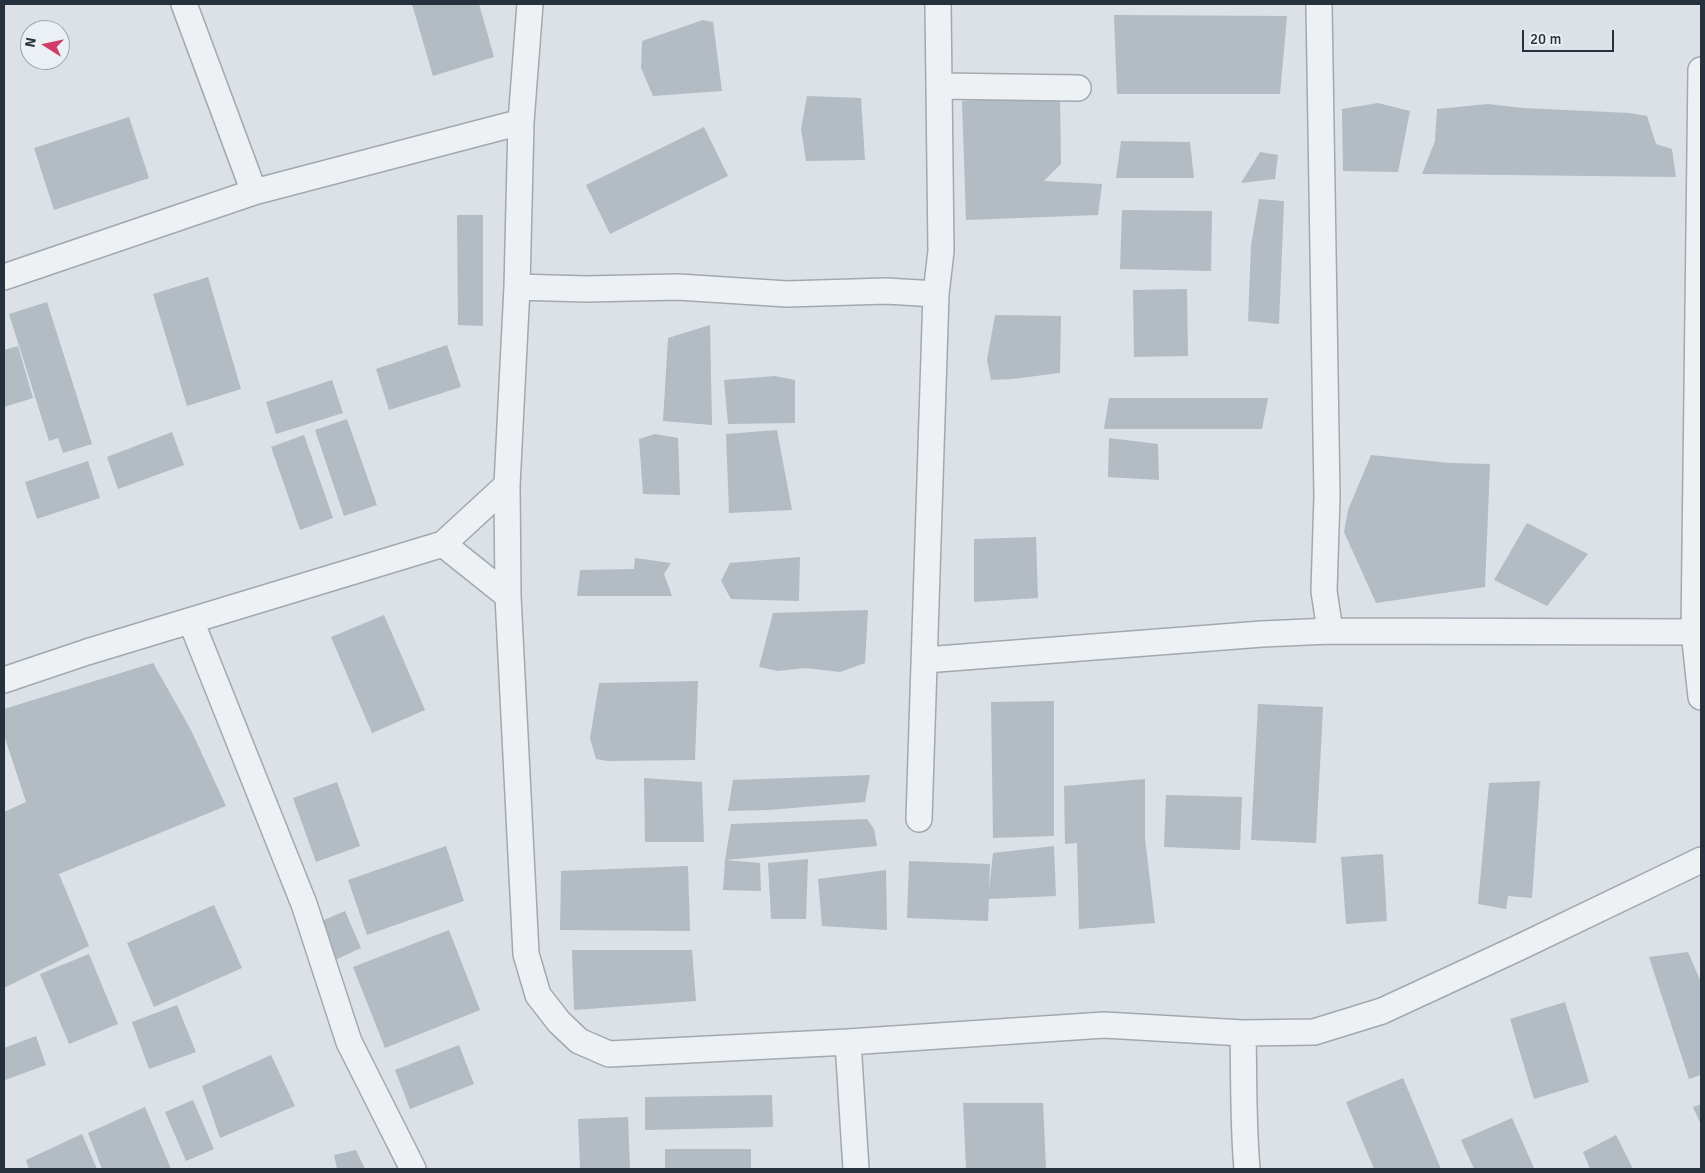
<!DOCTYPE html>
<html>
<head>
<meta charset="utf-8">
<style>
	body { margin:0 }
	#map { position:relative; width:1705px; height:1173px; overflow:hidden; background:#dbe1e6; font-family:Signika,sans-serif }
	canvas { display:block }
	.frame { position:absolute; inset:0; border:5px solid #25313c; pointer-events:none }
	.north { position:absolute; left:20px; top:20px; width:50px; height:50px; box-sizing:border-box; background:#eaf0f4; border:1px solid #9ba4aa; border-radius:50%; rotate:280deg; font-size:14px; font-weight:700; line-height:20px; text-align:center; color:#25313c }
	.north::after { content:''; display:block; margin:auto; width:18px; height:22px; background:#d03b68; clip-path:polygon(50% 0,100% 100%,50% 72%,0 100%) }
	.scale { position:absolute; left:1522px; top:30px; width:92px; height:22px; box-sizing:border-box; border:2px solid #25313c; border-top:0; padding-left:6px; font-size:15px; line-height:18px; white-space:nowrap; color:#25313c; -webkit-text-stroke:4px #eaf0f4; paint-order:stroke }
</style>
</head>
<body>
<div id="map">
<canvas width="1705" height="1173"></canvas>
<div class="frame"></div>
<div class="north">N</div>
<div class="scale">20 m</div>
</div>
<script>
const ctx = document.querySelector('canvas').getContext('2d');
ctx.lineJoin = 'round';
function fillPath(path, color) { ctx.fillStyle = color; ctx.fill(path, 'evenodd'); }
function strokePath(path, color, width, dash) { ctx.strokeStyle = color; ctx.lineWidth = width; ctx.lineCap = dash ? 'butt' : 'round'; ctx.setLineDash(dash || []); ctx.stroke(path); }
fillPath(new Path2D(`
	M412,4H479L494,57L433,76Z
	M1114,15L1287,16L1280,94H1117Z
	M703,20L713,22L722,91L653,96L641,68L642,41Z
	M807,96L861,98L865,160L806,161L801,129Z
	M1060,97L1061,164L1044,181L1102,184L1098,215L966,220L962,101Z
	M1378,103L1410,111L1398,172L1343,171L1342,109Z
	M1488,104L1523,108L1630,113L1647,116L1656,144L1672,149L1676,177L1422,174L1435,141L1437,109Z
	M129,117L149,178L54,210L34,148Z
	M704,127L728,176L610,234L586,185Z
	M1121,141L1190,142L1194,178H1116Z
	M1260,152L1278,155L1275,179L1241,183Z
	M1259,199L1284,201L1279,324L1248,321L1251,245Z
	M1122,210L1212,211L1211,271L1120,269Z
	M457,215H483V326L458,325Z
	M208,277L241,389L187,406L153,294Z
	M1187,289L1188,356L1134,357L1133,290Z
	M47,302L92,444L63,453L58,438L49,441L9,314Z
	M995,315L1061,316L1060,373L1012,379L991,380L987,360Z
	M710,325L712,425L663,421L668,338Z
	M447,345L461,387L389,410L376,369Z
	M18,346L33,398L4,407V350Z
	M775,376L795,380V423L728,424L724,380Z
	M332,380L343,413L276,434L266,402Z
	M1109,398H1268L1262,429H1104Z
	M347,419L377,505L344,516L315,430Z
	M777,430L792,510L729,513L726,434Z
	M172,432L184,465L118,489L107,457Z
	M655,434L678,438L680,495L643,494L639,439Z
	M304,435L333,518L300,530L271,447Z
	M1109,438L1158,444L1159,480L1108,477Z
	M1371,455L1450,463L1490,464L1485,587L1376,603L1344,532L1348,510Z
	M88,461L100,498L37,519L25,482Z
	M1527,523L1588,554L1547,606L1494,580Z
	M1036,537L1038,598L974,602V539Z
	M800,557L799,601L731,599L721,581L730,563Z
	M635,558L671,563L664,574L672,596H577L580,570L634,569Z
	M868,610L865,663L840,672L805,668L778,671L759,667L773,613Z
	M384,615L425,710L372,733L331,637Z
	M153,663L191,730L226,806L59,874L89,946L4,988V812L26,802L4,735V709Z
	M698,681L695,760L608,761L596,759L590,738L599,683Z
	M1054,701V836L993,838L991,702Z
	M1258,704L1323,707L1316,843L1251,840Z
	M870,775L865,802L768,810L728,811L733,780Z
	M644,778L702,782L704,842H645Z
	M1145,779V838L1155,923L1079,929L1077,843L1065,844L1064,786Z
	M1540,781L1532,898L1508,896L1506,909L1478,904L1489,783Z
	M337,782L360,846L316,862L293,798Z
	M1166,795L1242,797L1240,850L1164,847Z
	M867,819L874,829L877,846L725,860L731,824Z
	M446,846L464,901L367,935L348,880Z
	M1054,846L1056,896L989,899L988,921L907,918L909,861L990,864L989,891L993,853Z
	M1383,854L1387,921L1346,924L1341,857Z
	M808,859L806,919H771L768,863Z
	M725,860L760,863L761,891L723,890Z
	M688,866L690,931L560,930L561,871Z
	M886,870L887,930L822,926L818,879Z
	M214,905L242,968L154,1007L127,943Z
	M345,911L361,948L333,961L317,923Z
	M449,930L480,1010L385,1048L353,967Z
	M572,950H692L696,1001L574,1010Z
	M1688,952L1701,982V1075L1689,1079L1649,957Z
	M89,954L118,1024L69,1044L40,974Z
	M1565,1002L1589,1082L1534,1099L1510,1019Z
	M177,1005L196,1052L149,1069L132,1022Z
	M36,1036L46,1065L5,1080L4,1075V1048Z
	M459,1045L474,1084L410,1109L395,1070Z
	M271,1055L295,1106L220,1138L202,1086Z
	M1403,1078L1441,1169H1374L1346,1102Z
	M772,1095L773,1127L645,1130V1097Z
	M193,1100L214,1149L186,1161L165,1112Z
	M963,1103H1043L1046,1169H966Z
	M1701,1104V1125L1693,1107Z
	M145,1107L171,1169H102L88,1133Z
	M628,1117L630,1169H580L578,1119Z
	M1512,1118L1534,1168L1474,1169L1461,1140Z
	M82,1134L97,1169H29L26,1160Z
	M1616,1135L1633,1169H1590L1583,1152Z
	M665,1149H751V1169H665Z
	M356,1150L365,1169H337L334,1155Z`), '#b3bbc3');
const minor = new Path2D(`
	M184,4L254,192
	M530,4L521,122L517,287L507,485L508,596L526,954L538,995L559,1022L579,1041L609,1054L848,1042L1104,1025L1243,1033L1314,1032L1382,1011L1518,948L1701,860
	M1319,4L1327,496L1324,591L1330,631
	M1701,70L1694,632L1701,697
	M940,86L1078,88
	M4,277L254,192L521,122
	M517,287L586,289L678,287L787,294L886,291L936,294
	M443,544L508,596
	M191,621L304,904L349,1042L413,1169
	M925,660L1262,634L1330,631L1694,632
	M4,680L87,652L443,544L507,485
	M919,819L936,294L941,251L938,4
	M1243,1033C1244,1079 1243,1124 1247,1169
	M848,1042L856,1169`);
strokePath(minor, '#a1a9b0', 28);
strokePath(minor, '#eef1f4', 25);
</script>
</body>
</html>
